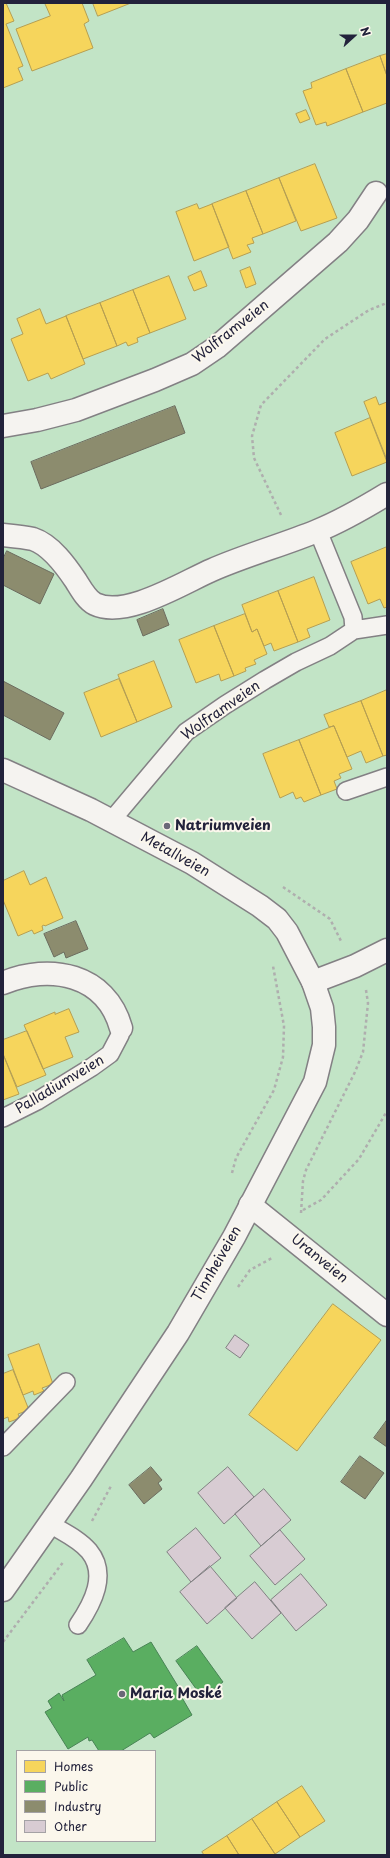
<!DOCTYPE html>
<html>
<head>
<meta charset="utf-8">
<style>
	body { margin:0 }
	#map { position:relative; width:390px; height:1858px; overflow:hidden; background:#f0e9e8; font-family:"Playpen Sans",sans-serif }
	canvas { display:block }
	.frame { position:absolute; inset:0; border:4px solid #22223b; pointer-events:none }
	.legend { position:absolute; left:16px; top:1750px; width:140px; height:92px; box-sizing:border-box; background:#fbf7ec; border:1px solid #a4a2a5; margin:0; padding:5px 7px; list-style:none; font-size:12px; color:#22223b }
	.legend li { display:flex; align-items:center; gap:8px; height:20px }
	.legend b { width:20px; border:1px solid #a4a2a5 }
	.north { position:absolute; left:334px; top:16px; width:40px; height:40px; -webkit-text-stroke:3px #fbf7ec; paint-order:stroke; rotate:69deg; font-size:11px; font-weight:700; line-height:16px; text-align:center; color:#22223b }
	.north::after { content:''; display:block; margin:auto; width:14px; height:18px; background:#22223b; clip-path:polygon(50% 0,100% 100%,50% 72%,0 100%) }
</style>
</head>
<body>
<div id="map">
<canvas width="390" height="1858"></canvas>
<div class="frame"></div>
<ul class="legend">
<li><b style="height:11px;background:#f6d55c"></b>Homes</li>
<li><b style="height:11px;background:#5aae61"></b>Public</li>
<li><b style="height:11px;background:#8c8c6e"></b>Industry</li>
<li><b style="height:11px;background:#d8ccd3"></b>Other</li>
</ul>
<div class="north">N</div>
</div>
<script>
const ctx = document.querySelector('canvas').getContext('2d');
ctx.lineJoin = 'round';
function fillPath(path, color) { ctx.fillStyle = color; ctx.fill(path, 'evenodd'); }
function strokePath(path, color, width, dash) { ctx.strokeStyle = color; ctx.lineWidth = width; ctx.lineCap = dash ? 'butt' : 'round'; ctx.setLineDash(dash || []); ctx.stroke(path); }
function write(font, color, halo, rows, align = 'center') {
  ctx.font = font + ' "Playpen Sans",sans-serif'; ctx.lineWidth = 4; ctx.setLineDash([]); ctx.textBaseline = 'middle'; ctx.strokeStyle = halo; ctx.fillStyle = color; for (const [text, x, y, turn = 0] of rows) {
    ctx.save(); ctx.translate(x, y); ctx.rotate((+turn || 0) * Math.PI / 180); ctx.textAlign = isNaN(turn) ? turn : align; if (halo) ctx.strokeText(text, 0, 0); ctx.fillText(text, 0, 0); ctx.restore();
  }
}
fillPath(new Path2D(`
	M3,3H387V1855H3ZM17,1751H155V1841H17Z`), '#c2e4c6');
const homes = new Path2D(`
	M3,3H6L14,21L6,24L23,66L18,68L23,80L3,88Z
	M45,3H82L89,21L84,24L93,48L32,71L16,29L50,16Z
	M93,3H131L98,16Z
	M387,54V76L380,56Z
	M380,56L387,76V103L363,112L346,69Z
	M346,69L363,112L327,126L326,122L316,125L303,91L312,88L311,83Z
	M306,110L310,119L300,123L296,114Z
	M315,164L337,218L301,231L279,178Z
	M279,178L296,221L263,234L246,191Z
	M246,191L263,234L252,238L254,243L247,245L251,252L233,259L212,204Z
	M197,204L199,209L212,204L229,247L194,261L176,212Z
	M250,267L256,284L246,288L240,271Z
	M201,271L207,286L194,291L188,277Z
	M169,276L186,319L150,333L133,290Z
	M133,290L150,333L137,338L138,342L128,346L126,342L117,346L100,303Z
	M100,303L117,346L83,359L66,316Z
	M40,309L46,324L66,316L85,364L51,379L48,373L28,381L11,339L23,334L17,319Z
	M376,397L379,405L387,402V460L364,402Z
	M370,418L387,462L352,476L335,433Z
	M387,547V607L384,608L380,599L368,604L351,562Z
	M314,577L330,620L307,629L310,637L298,642L278,591Z
	M278,591L298,642L274,651L271,643L264,646L257,629L252,632L242,605Z
	M245,614L252,632L257,629L267,654L254,660L256,664L245,668L246,671L234,676L214,626Z
	M214,626L234,676L221,681L219,674L196,683L179,640Z
	M154,661L172,707L137,722L118,675Z
	M119,679L137,722L101,737L84,693Z
	M387,690V755L383,756L361,701Z
	M361,701L383,756L366,763L361,751L347,757L334,726L329,727L324,715Z
	M334,726L352,769L339,774L341,778L334,781L337,789L321,795L299,740Z
	M299,740L321,795L304,802L301,797L296,799L293,792L280,798L263,754Z
	M24,871L30,885L46,877L63,918L45,926L44,925L42,926L43,930L34,934L32,930L18,936L3,900V881Z
	M69,1009L79,1032L65,1037L73,1057L43,1069L24,1025L55,1012V1014Z
	M27,1031L46,1075L17,1087L3,1054V1040Z
	M3,1054L19,1094L3,1100Z
	M333,1304L381,1340L297,1451L249,1415Z
	M39,1344L53,1384L42,1388L44,1391L34,1395L33,1391L23,1395L8,1355Z
	M13,1370L29,1410L18,1414L20,1418L9,1422L8,1417L3,1419V1374Z
	M302,1786L325,1821L300,1837L277,1802Z
	M277,1802L300,1837L275,1854L252,1819Z
	M252,1819L275,1854L273,1855H239L227,1836Z
	M227,1836L239,1855H204L202,1852Z`);
fillPath(homes, '#f6d55c');
strokePath(homes, '#b69f52', 1);
const public = new Path2D(`
	M124,1638L133,1652L151,1642L179,1688L177,1689L192,1715L154,1738L150,1733L121,1751H99L92,1740L89,1741L88,1737L68,1749L45,1712L52,1708L48,1701L59,1693L64,1701L62,1695L96,1675L87,1660Z
	M197,1646L223,1682L202,1697L176,1661Z`);
fillPath(public, '#5aae61');
strokePath(public, '#498456', 1);
const industry = new Path2D(`
	M175,406L185,433L41,489L31,462Z
	M7,551L54,574L40,604L3,585V559Z
	M163,609L169,625L143,636L137,620Z
	M3,681L64,713L50,740L3,715Z
	M76,921L88,949L66,958L64,952L54,957L44,934Z
	M387,1420V1447L374,1438Z
	M360,1456L384,1473L365,1499L341,1482Z
	M151,1467L162,1480L158,1483L162,1489L144,1504L129,1485Z`);
fillPath(industry, '#8c8c6e');
strokePath(industry, '#6c6c5f', 1);
const building = new Path2D(`
	M235,1335L249,1345L240,1358L226,1348Z
	M228,1467L254,1497L224,1524L198,1493Z
	M264,1489L291,1520L261,1546L235,1514Z
	M196,1528L221,1558L191,1582L167,1552Z
	M280,1530L305,1559L275,1585L250,1556Z
	M210,1566L237,1598L207,1624L180,1592Z
	M301,1574L327,1605L296,1631L271,1600Z
	M255,1582L281,1613L252,1639L225,1608Z`);
fillPath(building, '#d8ccd3');
strokePath(building, '#838084', 1);
const service = new Path2D(`
	M354,630L387,625
	M346,791L387,777
	M111,821L186,732L225,705L265,680L296,662L330,646L354,630L353,617L318,531
	M3,1118L37,1101L92,1067L110,1054L120,1035L121,1028
	M3,1447L66,1382
	M50,1524C63,1532 79,1539 89,1551C108,1574 93,1603 78,1625`);
const minor = new Path2D(`
	M3,426L37,420L76,410L155,380L192,364L217,347L338,242L358,220L376,193
	M3,535C13,536 24,537 33,539C51,545 66,566 76,581C81,589 87,600 95,604C126,619 184,582 212,570C246,555 283,545 317,531C342,521 364,508 387,494
	M3,770L91,810L192,863L260,906L277,919L287,932L313,982
	M3,983C50,963 106,974 121,1028
	M250,1205L387,1315`);
const tertiary = new Path2D(`
	M3,1590L81,1479L178,1333L234,1237L315,1082L324,1045V1027L322,1008L313,982L355,966L387,950`);
strokePath(service, '#838084', 20);
strokePath(minor, '#838084', 25);
strokePath(tertiary, '#838084', 25);
strokePath(new Path2D(`
	M281,515L254,458L252,436L261,405L325,339L369,310L387,303
	M283,887L330,919L342,943
	M232,1173L236,1158L274,1090L283,1057L284,1026L273,966
	M303,1210L321,1200L359,1159L387,1111
	M301,1213L303,1181L306,1170L355,1072L363,1052L368,1003L366,990
	M238,1287L250,1270L272,1258
	M92,1521L111,1486
	M3,1642L64,1561`), '#afaeae', 2.5, [3, 3]);
strokePath(service, '#f5f3f0', 17);
strokePath(minor, '#f5f3f0', 22);
strokePath(tertiary, '#f5f3f0', 22);
for (const [x, y, r, color] of [
	[167,826,4,"#6a6878"],
	[122,1694,4,"#6a6878"]
]) { const dot = new Path2D(); dot.arc(x, y, r, 0, 2 * Math.PI); ctx.fillStyle = color; ctx.fill(dot); strokePath(dot, '#fbf7ec', 1.5); }
write('14px', '#22223b', '#fbf7ec', [
	["Wolframveien",231,332,-38],
	["Wolframveien",221,711,-35],
	["Metallveien",175,855,29],
	["Palladiumveien",60,1085,-31],
	["Uranveien",319,1259,39],
	["Tinnheiveien",217,1264,-60]
]);
write('bold 14px', '#22223b', '#fbf7ec', [
	["Natriumveien",175,826],
	["Maria Moské",130,1694]
], 'left');
</script>
</body>
</html>
